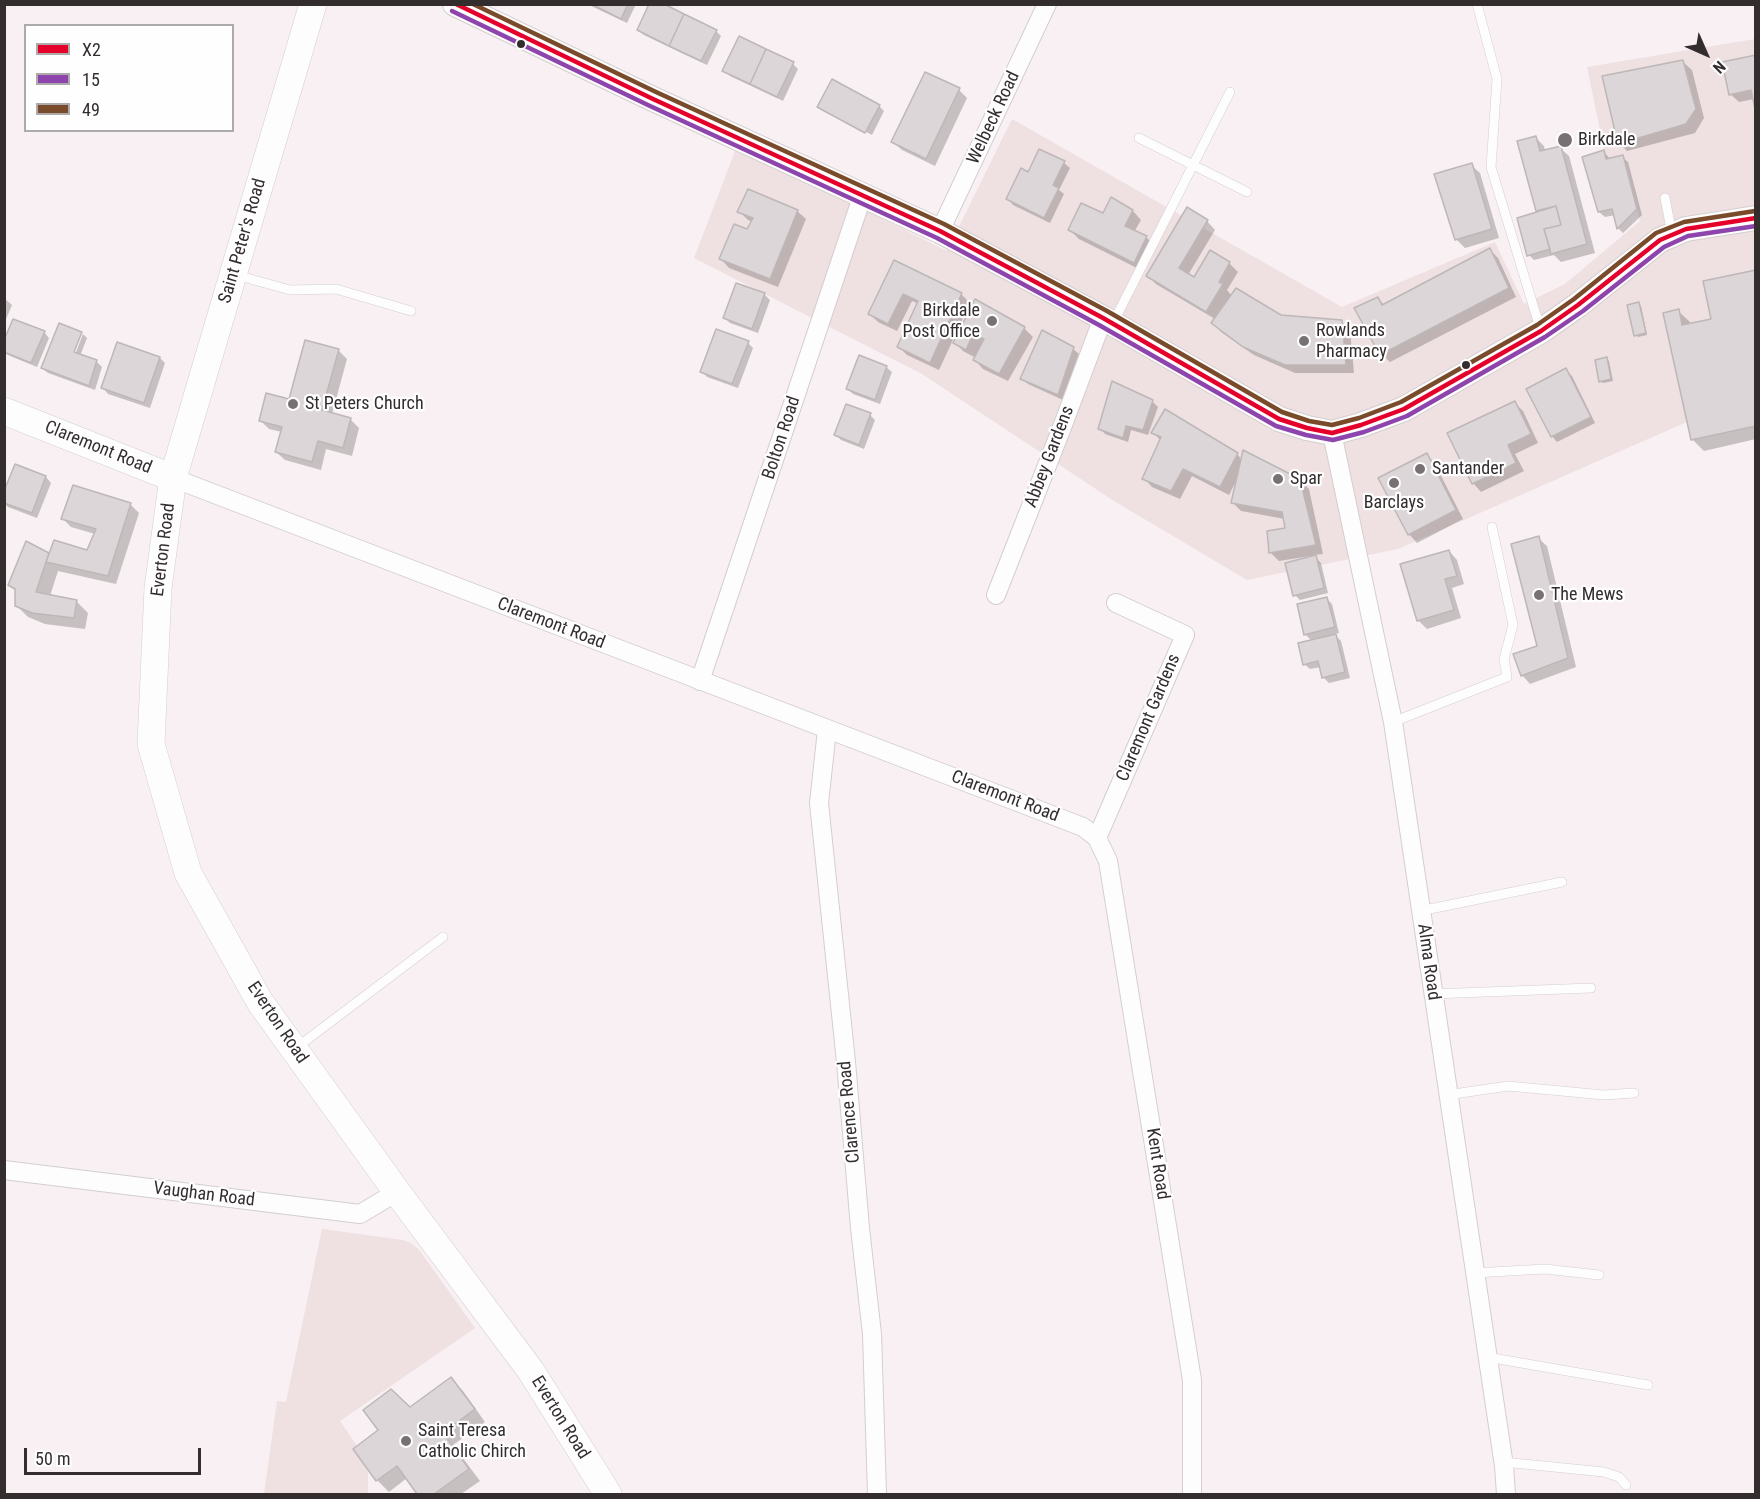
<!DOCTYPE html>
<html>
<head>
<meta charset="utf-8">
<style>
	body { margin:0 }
	#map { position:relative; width:1760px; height:1499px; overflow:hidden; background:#f8f0f2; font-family:"Roboto Condensed",sans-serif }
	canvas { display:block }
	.frame { position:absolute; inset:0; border:6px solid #332d2e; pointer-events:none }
	.legend { position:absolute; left:24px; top:24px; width:210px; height:108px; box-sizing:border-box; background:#fefefe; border:2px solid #adaaab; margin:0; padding:8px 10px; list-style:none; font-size:18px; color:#332d2e }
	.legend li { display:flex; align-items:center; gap:12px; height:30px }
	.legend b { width:30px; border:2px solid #adaaab }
	.north { position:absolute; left:1676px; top:24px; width:60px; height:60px; -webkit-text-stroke:4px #fefefe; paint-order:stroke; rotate:135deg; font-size:16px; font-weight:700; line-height:24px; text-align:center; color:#332d2e }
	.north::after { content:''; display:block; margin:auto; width:21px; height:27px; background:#332d2e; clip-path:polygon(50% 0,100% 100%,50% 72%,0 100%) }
	.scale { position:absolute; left:24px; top:1448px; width:177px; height:27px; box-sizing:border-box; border:3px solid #332d2e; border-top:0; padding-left:8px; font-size:18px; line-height:21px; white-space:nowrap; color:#332d2e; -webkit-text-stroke:4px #fefefe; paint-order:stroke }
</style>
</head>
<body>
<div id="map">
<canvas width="1760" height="1499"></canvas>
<div class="frame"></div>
<ul class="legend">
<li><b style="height:8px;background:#e4002b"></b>X2</li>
<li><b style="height:8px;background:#8e44ad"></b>15</li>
<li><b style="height:8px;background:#7a4b2a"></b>49</li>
</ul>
<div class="north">N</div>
<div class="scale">50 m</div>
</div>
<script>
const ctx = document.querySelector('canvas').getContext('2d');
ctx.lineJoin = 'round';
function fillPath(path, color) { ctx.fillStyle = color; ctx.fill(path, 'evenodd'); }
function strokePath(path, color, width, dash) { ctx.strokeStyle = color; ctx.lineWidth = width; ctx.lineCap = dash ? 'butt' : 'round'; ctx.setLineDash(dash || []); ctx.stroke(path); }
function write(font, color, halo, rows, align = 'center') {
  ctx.font = font + ' "Roboto Condensed",sans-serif'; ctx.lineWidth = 4.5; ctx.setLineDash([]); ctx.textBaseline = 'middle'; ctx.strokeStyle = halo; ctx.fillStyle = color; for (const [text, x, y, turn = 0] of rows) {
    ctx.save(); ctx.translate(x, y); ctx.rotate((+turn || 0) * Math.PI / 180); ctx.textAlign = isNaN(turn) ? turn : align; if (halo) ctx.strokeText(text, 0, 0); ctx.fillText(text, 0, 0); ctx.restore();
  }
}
fillPath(new Path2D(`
	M1755,39V392L1398,549L1247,580L1114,501L922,374L694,258L737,146L947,251L1012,119L1342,307L1495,242L1524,304L1565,284L1640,221L1623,155L1606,159L1587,67Z
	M322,1229L403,1240L411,1243L420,1251L475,1328L340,1421L368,1462V1494H264L277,1401L286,1402Z`), '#efe0e2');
fillPath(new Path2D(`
	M587,4H636L627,23Z
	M638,30L716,31L721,36L707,65L644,35Z
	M1756,57L1754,99L1739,102L1730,94Z
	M1683,62L1692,70L1704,118L1695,133L1627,151L1619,143Z
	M793,64L798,69L783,101L730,76L724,71Z
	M959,90L967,98L935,166L902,150L893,142Z
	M879,106L884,111L872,135L823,109V111L818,107Z
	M1535,137L1544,146L1545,151L1560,148L1569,156L1595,253L1561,262L1554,255L1534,260L1529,255L1540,213L1538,211L1519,142Z
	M1040,151L1064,163L1070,168L1059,190L1064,194L1050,223L1013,205L1008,199L1029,174Z
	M1604,152L1610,159L1622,157L1628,162L1642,215L1623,233L1618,228L1615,215L1605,217L1599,212Z
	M1471,165L1480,173L1499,238L1465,248L1456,239Z
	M1112,200L1133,211L1141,220L1134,232L1146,237L1155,246L1143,271L1079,239L1070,230L1104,215Z
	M739,211H797L806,219L778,287L729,268L721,259L748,231L753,222L748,220Z
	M1207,221L1215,230L1188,275L1194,279L1229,263L1238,272L1227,290L1232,296L1280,316L1341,321L1350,330L1354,373H1295L1254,355L1221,332L1213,323L1215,319L1156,284L1148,275Z
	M1490,250L1498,258L1516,297L1390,362L1381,354L1378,298L1385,306Z
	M895,262L961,294L970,303L939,370L907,355L898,346L919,304L912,301L897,331L878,322L870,314Z
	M1756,271V439L1704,451L1692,439L1678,311L1690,322V325L1713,320Z
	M737,284L765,295L770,300L758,333L730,323L724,317Z
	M4,298L12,305L4,324Z
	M975,301L1024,328L1033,337L1008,381L983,369L975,360L976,358L963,351L955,342Z
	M1638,304L1641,306L1647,335L1638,337L1636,335Z
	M60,325L82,334H80L70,358L73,360L83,334L87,338L80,356L97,362L102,367L95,390L48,373L42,368Z
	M44,332L49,338L37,367L8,355L4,352Z
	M748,343L753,348L738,388L707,377L702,371Z
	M1073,349L1079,354L1063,400L1028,384L1022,378Z
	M338,350L347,359L332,414L350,419L359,428L352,456L326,449L321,470L285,460L276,452L282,432L269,429L260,420L290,401Z
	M160,358L165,363L150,408L108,394L103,388Z
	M1606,359L1609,361L1613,381L1603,383L1601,381Z
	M886,367L892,372L880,404L853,394L848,389Z
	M1566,370L1572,376L1595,423L1557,442L1552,436Z
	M1152,401L1158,407L1148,435L1131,430L1128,442L1105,434L1100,428Z
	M1514,402L1523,411L1538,443L1515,454L1524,471L1481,492L1473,483Z
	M870,415L875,420L864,449L841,440L836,434Z
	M1153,432L1237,454L1242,460L1300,480L1309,489L1323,554L1313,555L1321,563L1328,593L1300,600L1295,595L1311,558V556L1279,561L1270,552L1287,529L1285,519L1241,511L1233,503L1237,479L1229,495L1192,476L1180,499L1152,487L1144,478L1161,441Z
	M1427,455L1435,464L1463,519L1417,543L1409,534Z
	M16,466L46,477L51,483L37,518L8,507L4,503V495Z
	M130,504L139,513L116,584L58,571L50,596L76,601L88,613L85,629L45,624L28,617L16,605L17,592L9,585L48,554L50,556L88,551L95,534L71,527L63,519Z
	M1538,538L1547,546L1576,667L1530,684L1522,675L1539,647Z
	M1449,551L1457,560L1464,584L1452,588L1461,618L1427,629L1418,620Z
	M1326,598L1332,604L1339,633L1334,634L1341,641L1350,678L1329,683L1323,677L1321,667L1310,669L1304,664L1312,641L1306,635L1299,606Z
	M451,1379L463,1391L485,1422L453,1445L480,1481L461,1494H419L407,1478L389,1492L377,1480L355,1449Z`), '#0003');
const building = new Path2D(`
	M591,4H628L621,19Z
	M649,4H664L684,14L669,46L637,30Z
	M684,14L717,30L701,61L669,46Z
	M739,36L766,49L750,84L722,71Z
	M766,49L794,62L777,97L750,84Z
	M1756,55V114L1751,90L1729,95L1722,62Z
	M1683,60L1696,109L1686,124L1618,144L1602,76Z
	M925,72L960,88L926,159L891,142Z
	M832,79L880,105L865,133L817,107Z
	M1536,136L1540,151L1561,146L1587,244L1551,254L1544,229L1561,225L1556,206L1536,211L1517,141Z
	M1039,149L1065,161L1053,185L1059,188L1044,218L1006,199L1021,168L1028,172Z
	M1604,150L1606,159L1623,155L1637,209L1617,229L1612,209L1598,212L1582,157Z
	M1472,163L1492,229L1455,240L1434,174Z
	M748,189L798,210L770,279L719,259L734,224L747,229L753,218L737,212Z
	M1111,197L1133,210L1125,226L1147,236L1134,263L1068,230L1081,203L1103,213Z
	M1556,206L1561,225L1544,229L1550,249L1527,256L1517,218Z
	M1187,207L1208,220L1179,268L1194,277L1210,250L1230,262L1219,282L1223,284L1206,312L1146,276Z
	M1490,248L1509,288L1380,355L1354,308L1378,297L1382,305Z
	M894,260L962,293L930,363L897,347L918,301L903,294L888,324L868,314Z
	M1756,270V426L1691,440L1663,313L1679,309L1682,325L1711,319L1703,281Z
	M736,283L765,293L752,329L723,318Z
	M1236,288L1281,315L1342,320L1346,365H1285L1243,347L1211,323Z
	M975,299L1025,327L999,374L973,360L984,339L973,334L966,350L953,343Z
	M1639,302L1646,333L1634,336L1627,305Z
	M13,319L45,331L31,363L4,352V340Z
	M59,323L82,332L74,352L97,360L89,386L41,368Z
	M716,329L749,341L732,384L700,372Z
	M1042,330L1074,347L1058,395L1020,379Z
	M305,340L339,349L322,410L351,418L343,448L318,441L312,462L275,452L282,427L259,421L266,393L289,399Z
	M117,342L160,357L144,403L101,388Z
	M859,355L887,366L875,400L846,389Z
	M1607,357L1611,379L1599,382L1595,360Z
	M1566,368L1591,417L1551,437L1526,389Z
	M1112,381L1153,400L1143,430L1126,426L1123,438L1098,429Z
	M1515,401L1531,434L1508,445L1516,463L1472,484L1447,433Z
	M846,404L871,413L859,445L834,435Z
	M1165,409L1238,453L1220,487L1183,469L1171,491L1142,479L1161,437L1151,433Z
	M1243,450L1300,479L1316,545L1269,553L1267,531L1285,528L1282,512L1231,503Z
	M1427,453L1456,510L1408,535L1378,478Z
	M15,464L46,476L32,513L4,503V491Z
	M73,485L131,503L108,576L46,562L54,540L87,550L96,529L61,519Z
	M1539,536L1568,658L1521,676L1513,654L1537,646L1511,544Z
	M26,541L49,553L36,592L77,600L74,618L32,613L15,606V589L8,585Z
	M1449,550L1457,576L1445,579L1454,610L1417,621L1400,564Z
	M1316,555L1324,588L1293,596L1285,563Z
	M1327,597L1335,627L1304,635L1297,604Z
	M1336,634L1345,672L1322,678L1318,661L1303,665L1298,643Z
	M451,1377L475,1409L443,1433L469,1469L434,1494H417L397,1466L376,1481L353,1449L378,1430L363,1410L391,1389L410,1407Z`);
fillPath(building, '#dcd6d8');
strokePath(building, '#bdb7b8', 1.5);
const service = new Path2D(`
	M1477,4L1497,79L1491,167L1540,328
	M1139,138L1247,192
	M1665,198L1672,234
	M236,275L290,290L336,289L411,311
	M1113,323L1230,92
	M1393,722L1507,677L1504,659L1513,625L1492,527
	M1420,911L1562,882
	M1432,994L1591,988
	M296,1048L443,937
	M1447,1095L1508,1086L1604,1095L1634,1093
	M1474,1273L1545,1269L1599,1275
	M1487,1357L1648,1385
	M1503,1462L1604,1472L1619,1477L1626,1485`);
const minor = new Path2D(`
	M940,231L1047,4
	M1332,433L1393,722L1504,1466L1506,1494
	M173,478L1083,827L1097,838L1108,861L1192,1380V1494
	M996,595L1061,430L1103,318
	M700,681L863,194
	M827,730L819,803L846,1062L860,1228L872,1334L877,1494
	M1097,838L1185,635L1116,603
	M4,1170L360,1214L397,1192`);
const tertiary = new Path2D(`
	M455,4L653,99L940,231L1103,318L1279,419L1307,428L1332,433L1361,425L1404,409L1541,331L1578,305L1660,240L1686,229L1756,218`);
const secondary = new Path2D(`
	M313,4L173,478L158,588L151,744L188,873L260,1002L397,1192L531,1371L608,1494
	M4,411L173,478`);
strokePath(service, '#d4cecf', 10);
strokePath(minor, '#d4cecf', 20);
strokePath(tertiary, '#d4cecf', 26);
strokePath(secondary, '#d4cecf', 28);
strokePath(service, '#fefdfd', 9);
strokePath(minor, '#fefdfd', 18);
strokePath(tertiary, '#fefdfd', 24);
strokePath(secondary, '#fefdfd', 27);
strokePath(new Path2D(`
	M456,4L653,99L940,231L1103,318L1279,419L1307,428L1332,433L1361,425L1404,409L1541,331L1578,305L1660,240L1686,229L1756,218`), '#e4002b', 4.5);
strokePath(new Path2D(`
	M452,11L650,106L937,238L1099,325L1276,426L1306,435L1333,440L1364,432L1407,416L1545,337L1583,311L1664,247L1688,236L1756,226`), '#8e44ad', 4.5);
strokePath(new Path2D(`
	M473,4L656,92L944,224L1107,311L1282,412L1309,421L1332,425L1359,418L1401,402L1537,325L1574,299L1656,233L1684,222L1755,211`), '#7a4b2a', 4.5);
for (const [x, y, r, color] of [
	[521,44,5,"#332d2e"],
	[1565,140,8,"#787173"],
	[992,321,6,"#787173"],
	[1304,341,6,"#787173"],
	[1466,365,5,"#332d2e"],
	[293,404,6,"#787173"],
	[1420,469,6,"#787173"],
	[1278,479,6,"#787173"],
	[1394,483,6,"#787173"],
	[1539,595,6,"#787173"],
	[406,1441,6,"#787173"]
]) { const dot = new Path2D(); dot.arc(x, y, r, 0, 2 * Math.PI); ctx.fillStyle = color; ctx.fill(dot); strokePath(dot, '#fefefe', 2); }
write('18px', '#332d2e', '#fefefe', [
	["Welbeck Road",994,118,-65],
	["Saint Peter's Road",243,241,-74],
	["Bolton Road",782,438,-72],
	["Claremont Road",98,448,22],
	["Abbey Gardens",1050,457,-69],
	["Everton Road",164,550,-83],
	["Claremont Road",551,624,21],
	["Claremont Gardens",1149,718,-67],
	["Claremont Road",1005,797,21],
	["Alma Road",1428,962,82],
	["Everton Road",277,1023,56],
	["Clarence Road",850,1112,-95],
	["Kent Road",1157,1164,81],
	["Vaughan Road",204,1195,7],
	["Everton Road",560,1418,58]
]);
write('18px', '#332d2e', '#fefefe', [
	["Birkdale",1578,140],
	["Birkdale",980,311,"right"],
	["Post Office",980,332,"right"],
	["Rowlands",1316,331],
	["Pharmacy",1316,352],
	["St Peters Church",305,404],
	["Santander",1432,469],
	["Spar",1290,479],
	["Barclays",1394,503,"center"],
	["The Mews",1551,595],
	["Saint Teresa",418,1431],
	["Catholic Chirch",418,1452]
], 'left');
</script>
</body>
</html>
